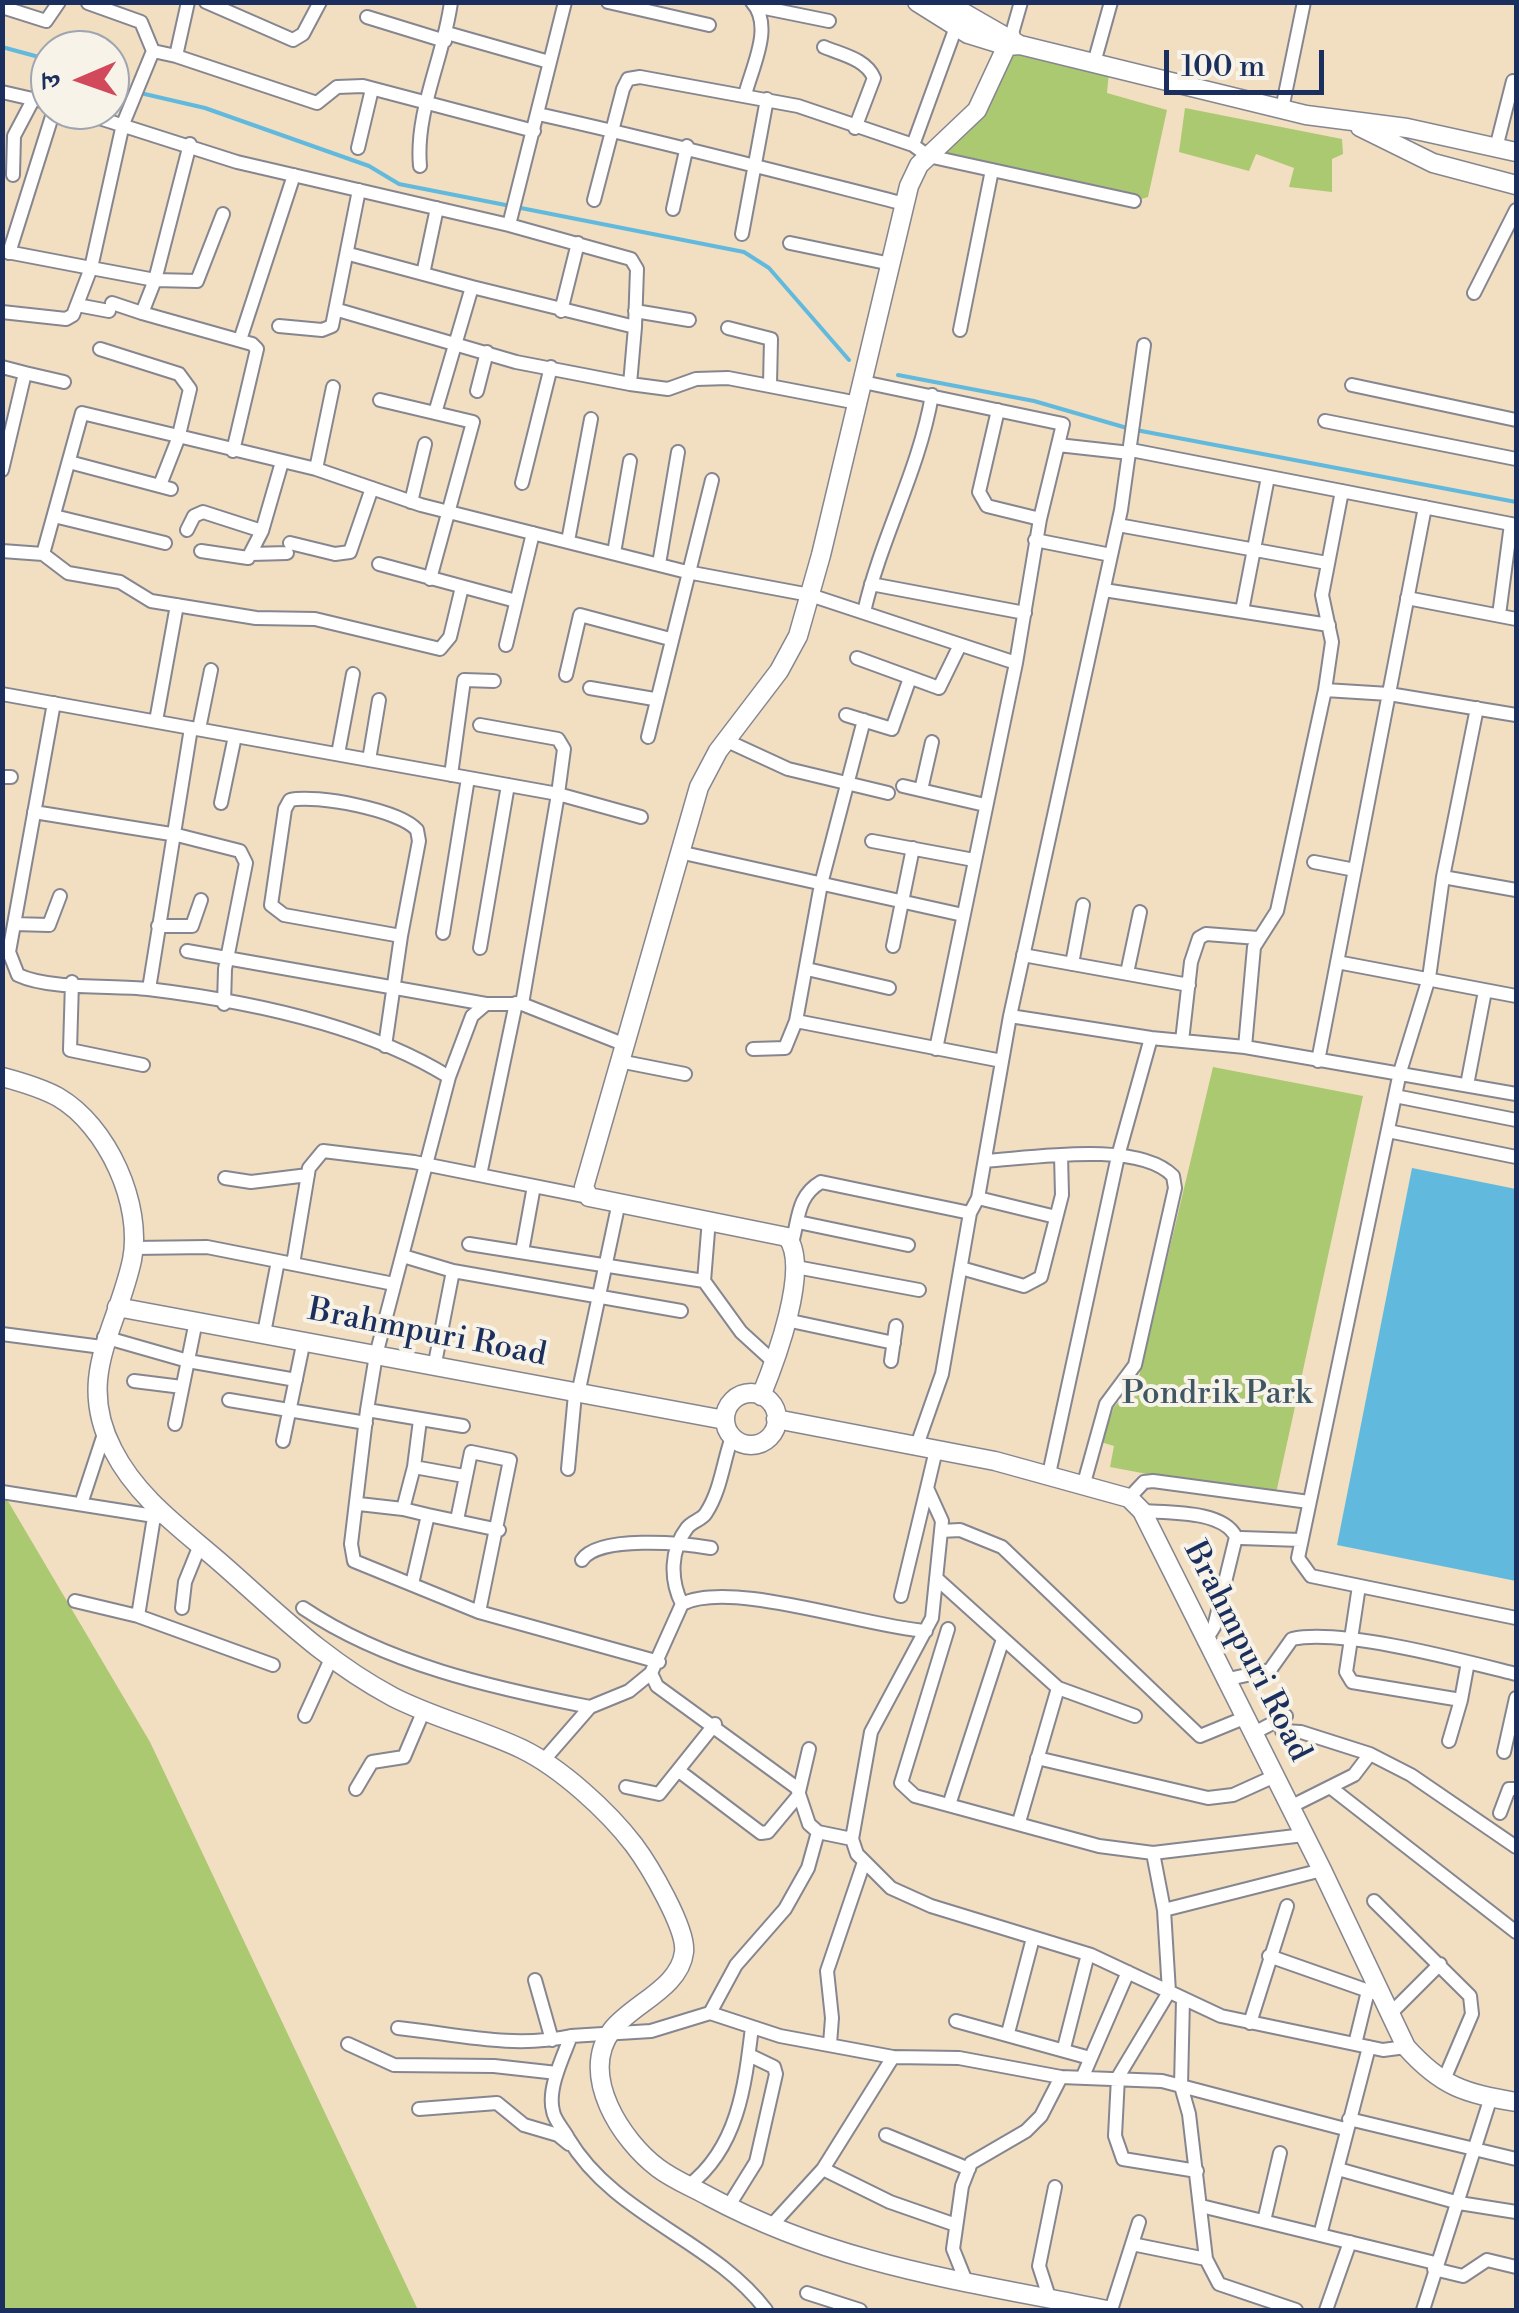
<!DOCTYPE html>
<html>
<head>
<meta charset="utf-8">
<style>
	body { margin:0 }
	#map { position:relative; width:1519px; height:2313px; overflow:hidden; background:#f2dec1; font-family:"Libre Bodoni","Noto Serif Devanagari",serif }
	canvas { display:block }
	.frame { position:absolute; inset:0; border:5px solid #1b2f5e; pointer-events:none }
	.north { position:absolute; left:30px; top:30px; width:100px; height:100px; box-sizing:border-box; background:#f7f3e8; border:2px solid #9fa5b1; border-radius:50%; rotate:268deg; font-size:28px; font-weight:700; line-height:40px; text-align:center; color:#1b2f5e }
	.north::after { content:''; display:block; margin:auto; width:35px; height:45px; background:#d1495b; clip-path:polygon(50% 0,100% 100%,50% 72%,0 100%) }
	.scale { position:absolute; left:1164px; top:50px; width:160px; height:45px; box-sizing:border-box; border:5px solid #1b2f5e; border-top:0; padding-left:12px; font-size:30px; line-height:35px; white-space:nowrap; color:#1b2f5e; -webkit-text-stroke:8px #f7f3e8; paint-order:stroke }
</style>
</head>
<body>
<div id="map">
<canvas width="1519" height="2313"></canvas>
<div class="frame"></div>
<div class="north">उ</div>
<div class="scale">100 m</div>
</div>
<script>
const ctx = document.querySelector('canvas').getContext('2d');
ctx.lineJoin = 'round';
function fillPath(path, color) { ctx.fillStyle = color; ctx.fill(path, 'evenodd'); }
function strokePath(path, color, width, dash) { ctx.strokeStyle = color; ctx.lineWidth = width; ctx.lineCap = dash ? 'butt' : 'round'; ctx.setLineDash(dash || []); ctx.stroke(path); }
function write(font, color, halo, rows, align = 'center') {
  ctx.font = font + ' "Libre Bodoni",serif'; ctx.lineWidth = 8; ctx.setLineDash([]); ctx.textBaseline = 'middle'; ctx.strokeStyle = halo; ctx.fillStyle = color; for (const [text, x, y, turn = 0] of rows) {
    ctx.save(); ctx.translate(x, y); ctx.rotate((+turn || 0) * Math.PI / 180); ctx.textAlign = isNaN(turn) ? turn : align; if (halo) ctx.strokeText(text, 0, 0); ctx.fillText(text, 0, 0); ctx.restore();
  }
}
fillPath(new Path2D(`
	M1014,48L1109,71L1107,93L1167,110L1148,197L1138,200L937,154Z
	M1185,108L1342,139L1343,154L1332,159V192L1289,187L1294,168L1256,154L1249,171L1179,152Z
	M1213,1067L1363,1096L1275,1498L1110,1467L1114,1446L1101,1442L1114,1407L1138,1381Z
	M2,1491L150,1742L418,2310H3Z`), '#abc971');
fillPath(new Path2D(`
	M1412,1168L1516,1189V1581L1337,1545Z`), '#61bade');
strokePath(new Path2D(`
	M2,47L50,60
	M110,86L205,108L369,166L399,184L744,252L769,268L849,360
	M898,375L1034,401L1127,428
	M1136,430L1516,502`), '#61bade', 4);
const street = new Path2D(`
	M188,2L176,56L153,51L123,124L91,268L155,280L190,144
	M206,2L293,40L303,34L320,2
	M608,2L709,25
	M88,3L141,22L153,51
	M755,6L829,21
	M2,7L46,21L59,2
	M367,17L445,41
	M447,33L549,62
	M1011,37L1021,2
	M824,47C843,55 866,59 874,78L855,128
	M176,56L317,103L337,87L363,86L534,131
	M1094,63L1111,2
	M2,92L50,103
	M745,95C752,67 774,26 752,2
	M1282,109L1304,2
	M74,110L237,162L509,225L631,259L637,269L635,327L472,287L435,413
	M538,114C661,141 783,173 905,204
	M913,145L956,27
	M358,148L372,89
	M1496,148L1513,81
	M420,166C415,111 444,57 451,2
	M13,175L14,136L34,98
	M594,200L623,89L628,79L640,77L798,106L913,145L928,156L1134,201
	M673,209L687,146
	M223,214L197,281L155,280L142,313L252,344L257,349L233,451
	M509,225L565,2
	M742,234L767,99
	M790,243L891,264
	M2,251L91,268L73,315L66,319L2,312
	M9,253L54,110
	M349,254L472,287
	M423,274L437,208
	M1474,293L1516,210
	M112,303L142,313
	M77,305L109,311
	M338,310L516,362L630,384L635,327
	M561,311L578,243
	M635,311L689,320
	M279,326L322,330L332,326L359,190
	M728,328L771,339L770,384
	M960,330L992,170
	M240,340L294,175
	M100,349L179,374L190,389L178,439L160,485
	M2,367L25,373L2,470
	M25,373L64,382
	M863,382L1063,424L1040,519
	M630,384L668,389L696,379L728,378L858,403
	M1352,385L1516,420
	M477,391L487,352
	M380,400L473,422L430,579
	M1325,421L1516,459
	M1058,445L1130,453
	M1131,450L1516,525
	M69,462L171,489
	M316,469L333,387
	M522,483L551,367
	M411,502L425,444
	M54,516L165,543
	M1118,525L1327,563
	M187,530L194,516L203,512L262,531
	M1035,540L1111,555
	M568,541L591,419
	M290,543L335,554L350,552L372,488
	M2,551L43,554L82,413L316,469L421,505L687,572L810,595L1016,663
	M201,551L248,558L262,531L282,462
	M614,553L630,461
	M43,554L68,573L120,582L151,601L256,618L315,619L440,649L450,637L462,587
	M251,554L287,553
	M379,564L516,601
	M659,564L678,452
	M871,584L1025,613
	M1104,590L1329,625
	M1407,598L1516,619
	M1242,611L1268,477
	M864,612C881,537 919,471 932,395
	M1499,615L1511,524
	M506,645L533,533
	M857,658L939,688L960,645
	M566,675L580,615L670,639
	M590,688L654,699
	M1325,690L1332,642L1322,595L1342,491
	M2,694L558,794L522,1004
	M54,703L9,952L18,975C50,990 112,985 148,989C247,1001 364,1024 449,1077
	M1477,708L1443,877L1429,978L1400,1072L1298,1558L1311,1576L1516,1618
	M846,715L892,729L910,678
	M156,721L177,605
	M480,725L558,739L564,749L558,794L641,817
	M199,729L211,670
	M648,737L712,480
	M725,740L788,769L888,793
	M338,754L353,674
	M369,760L379,700
	M451,775L464,680L494,681
	M2,777H11
	M903,786L985,805
	M921,790L932,742
	M221,803L235,736
	M34,812L177,835L240,851L246,863L225,969L224,1004
	M872,841L974,860
	M679,852L963,915
	M1314,862L1355,870
	M1443,877L1516,890
	M14,924L49,925L60,896
	M158,926H192L201,900
	M443,933L468,778
	M893,946L913,848
	M480,948L508,785
	M187,951L486,1004
	M1023,955L1189,985
	M1337,962L1516,996
	M1072,964L1083,905
	M807,969L889,988
	M1127,973L1140,912
	M72,982L70,1050L143,1065
	M149,989L191,728
	M1010,1016L1151,1038L1245,1047L1516,1094
	M796,1021L1002,1061
	M1182,1041L1191,962L1199,938L1206,934L1258,938
	M385,1046L401,936L284,915L271,905L285,809L290,800C316,794 400,810 417,830L419,841L401,936
	M1245,1047L1254,947L1277,911L1325,690L1389,694L1516,715
	M753,1049L785,1048L796,1021L821,884L864,720
	M936,1049L1016,663L1040,519L987,506L979,492L998,410
	M619,1061L685,1074
	M1318,1061L1425,507
	M1467,1085L1485,991
	M1395,1096L1516,1120
	M1388,1131L1516,1157
	M985,1161C1032,1158 1138,1140 1173,1176L1175,1188L1135,1365L1106,1404L1084,1483
	M480,1175L516,1003
	M225,1178L251,1182L308,1175
	M978,1198L1056,1217
	M709,1219L704,1281L741,1332L775,1363
	M798,1222L908,1245
	M792,1243C799,1218 797,1196 821,1182L970,1213L978,1198L1010,1016L1121,510L1144,345
	M469,1244L704,1281
	M134,1248L207,1247L394,1284
	M522,1252L534,1186
	M403,1256L453,1271L681,1311
	M293,1264L309,1168L323,1151L414,1162L589,1197
	M796,1267L919,1290
	M961,1268L1024,1286L1041,1277L1062,1195L1061,1155
	M786,1320L894,1343
	M264,1333L278,1261
	M2,1334L102,1347
	M104,1337L188,1361L296,1380
	M891,1361L896,1326
	M434,1368L453,1271
	M134,1381L182,1387
	M578,1394L619,1202
	M229,1400L366,1423
	M367,1410L351,1544L354,1561L479,1612
	M420,1420L414,1467L464,1476
	M175,1424L196,1321
	M463,1426L367,1410L376,1355L449,1077L472,1016L486,1004H522L623,1044
	M283,1441L304,1340
	M916,1448L942,1374L970,1213
	M936,1450L927,1488L942,1521L932,1618L871,1732L852,1839L857,1854L891,1888L931,1906L1091,1955L1221,2016L1383,2050L1406,2047
	M414,1467L403,1509L428,1515
	M568,1469L575,1394
	M1049,1474L1118,1156L1151,1038
	M2,1492L167,1518
	M1129,1498L1144,1482L1153,1481L1309,1502
	M81,1504L105,1431
	M359,1504L403,1509
	M1142,1511C1168,1513 1223,1510 1236,1537L1214,1627L1205,1642
	M457,1520L471,1452L510,1460L479,1612L659,1662
	M941,1531L960,1530L1002,1547L1200,1736L1244,1718
	M1241,1538L1301,1540
	M582,1560C598,1535 683,1543 711,1548
	M936,1578L1058,1688L1135,1716
	M412,1584L428,1515L499,1530
	M1359,1586L1346,1672L1352,1682L1461,1700L1468,1662
	M901,1596L927,1488
	M75,1601L138,1616L273,1665
	M682,1604C670,1580 670,1550 687,1528C692,1521 702,1520 706,1513C721,1490 723,1462 732,1437
	M182,1608L185,1582L200,1545
	M303,1608C386,1664 493,1688 590,1707
	M138,1616L154,1517
	M948,1629L901,1783L915,1796L1099,1846L1153,1853L1164,1910L1169,1992L1118,2077L1115,2136L1123,2159L1197,2171
	M651,1673L657,1686L797,1788L809,1824L818,1832L808,1868L785,1909L736,1965L710,2013L651,2031L571,2036C563,2057 547,2089 553,2111C554,2120 564,2130 568,2138C615,2217 712,2239 766,2310
	M1224,1680L1270,1670L1292,1639C1342,1628 1464,1661 1516,1674
	M305,1716L330,1661
	M1282,1731L1301,1732L1370,1754L1354,1775L1330,1787
	M1254,1733L1286,1716
	M1449,1741L1461,1700
	M1504,1752L1516,1698
	M1370,1754L1411,1775L1516,1847
	M1037,1758L1208,1798L1233,1795L1275,1776
	M543,1761L590,1707L629,1691L651,1673L682,1604C731,1579 866,1627 926,1631
	M679,1771L761,1833L768,1832L798,1796L809,1749
	M626,1787L659,1794L715,1724
	M356,1789L372,1762L404,1757L424,1710
	M949,1805L1003,1639
	M1290,1807L1330,1787L1516,1932
	M1500,1813L1509,1789H1516
	M1019,1822L1058,1688
	M818,1832L852,1839
	M1153,1853L1304,1835
	M1374,1901L1470,1996L1472,2014L1443,2082
	M1164,1910L1322,1870
	M1269,1956L1380,1995
	M535,1980L552,2040
	M1183,1999L1181,2086L1189,2114L1206,2259L1219,2284L1296,2310
	M710,2013L780,2036L893,2057
	M1389,2015L1440,1964
	M956,2021L1090,2058
	M1250,2023L1287,1906
	M398,2028C457,2034 512,2049 571,2036
	M1008,2033L1033,1938
	M348,2044L394,2065L494,2066L557,2073
	M830,2044L832,2018L827,1971L864,1862
	M1355,2044L1368,1991
	M1064,2048L1088,1954
	M1083,2076L1128,1972
	M419,2109L497,2103L524,2125L558,2135L569,2144
	M1349,2119L1516,2159
	M886,2135L969,2169
	M823,2169L890,2202L956,2225
	M1338,2169L1459,2203L1516,2212
	M688,2186C738,2148 745,2086 752,2027
	M1201,2206L1435,2263
	M728,2207L756,2162L776,2074L774,2067L749,2055
	M1264,2221L1280,2153
	M770,2227L823,2169L893,2057L959,2058L1061,2077L1162,2081L1345,2129
	M1320,2235L1369,2047
	M1132,2244L1206,2259
	M1434,2269L1463,2276L1487,2260L1516,2267
	M967,2284L953,2249L962,2186L971,2163L1026,2131L1041,2116L1061,2077
	M807,2293L860,2310
	M1050,2300L1039,2266L1055,2187
	M1111,2310L1139,2222
	M1326,2310L1350,2242
	M1423,2310L1491,2097`);
const secondary = new Path2D(`
	M917,2L968,34L1007,46L1020,45L1306,115L1407,128L1516,152
	M945,2L1020,45
	M1360,127L1433,163L1516,185
	M2,1077C21,1082 41,1088 58,1097C108,1126 143,1205 132,1260C117,1330 75,1377 113,1450C138,1499 182,1529 222,1564C280,1615 324,1660 393,1697C434,1718 480,1729 522,1749C561,1768 608,1811 634,1845C649,1865 687,1929 684,1952C680,1988 632,2004 612,2030C578,2075 622,2141 658,2168C674,2180 692,2187 710,2197C839,2266 966,2281 1107,2310
	M117,1307L725,1420
	M725 1419a26 26 0 1 1 52 0a26 26 0 1 1-52 0Z
	M761,1396C775,1362 811,1267 787,1237L589,1197L584,1187L699,787L718,751L779,671L798,636L821,555L909,186L919,165L977,110L1011,37
	M776,1419L995,1461L1129,1498L1142,1511L1322,1870L1406,2047C1442,2087 1464,2093 1516,2102`);
strokePath(street, '#868690', 16);
strokePath(secondary, '#868690', 21);
strokePath(street, '#fff', 12);
strokePath(secondary, '#fff', 18);
write('32px', '#1b2f5e', '#f7f3e8', [
	["Brahmpuri Road",427,1334,11],
	["Brahmpuri Road",1246,1652,63]
]);
write('32px', '#3f5663', '#f7f3e8', [
	["Pondrik Park",1217,1395]
]);
</script>
</body>
</html>
